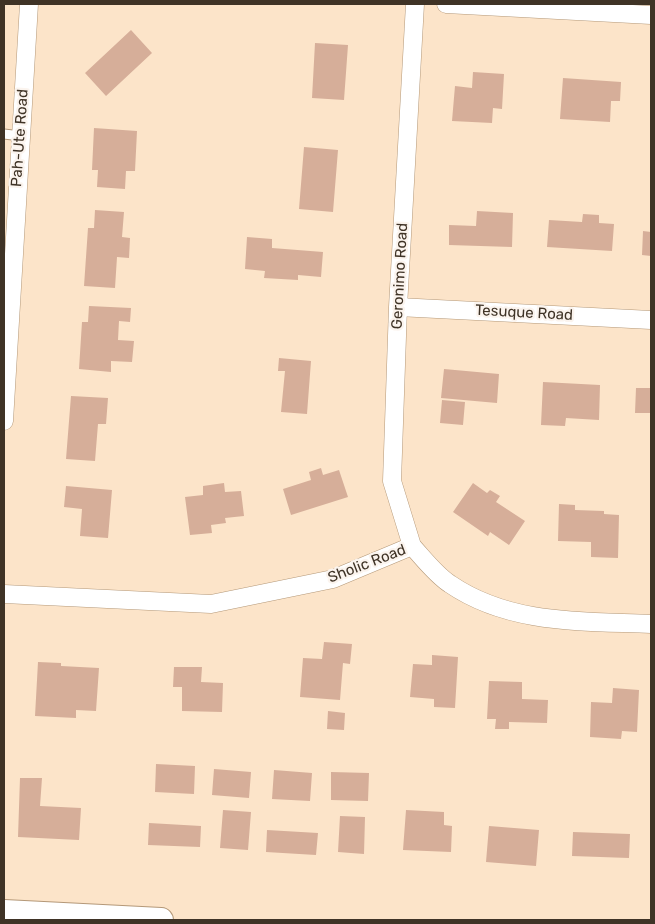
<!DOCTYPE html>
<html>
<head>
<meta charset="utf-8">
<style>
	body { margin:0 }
	#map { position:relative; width:655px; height:924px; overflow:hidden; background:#fce4c9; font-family:Rubik,sans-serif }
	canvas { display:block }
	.frame { position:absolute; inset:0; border:5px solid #3f3326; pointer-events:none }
</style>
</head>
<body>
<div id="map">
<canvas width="655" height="924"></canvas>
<div class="frame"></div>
</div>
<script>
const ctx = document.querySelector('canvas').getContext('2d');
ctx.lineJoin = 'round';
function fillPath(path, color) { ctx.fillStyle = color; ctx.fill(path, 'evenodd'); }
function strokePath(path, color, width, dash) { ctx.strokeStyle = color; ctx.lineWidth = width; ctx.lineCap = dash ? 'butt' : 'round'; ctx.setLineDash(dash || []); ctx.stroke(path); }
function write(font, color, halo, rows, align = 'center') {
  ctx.font = font + ' Rubik,sans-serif'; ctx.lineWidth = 4.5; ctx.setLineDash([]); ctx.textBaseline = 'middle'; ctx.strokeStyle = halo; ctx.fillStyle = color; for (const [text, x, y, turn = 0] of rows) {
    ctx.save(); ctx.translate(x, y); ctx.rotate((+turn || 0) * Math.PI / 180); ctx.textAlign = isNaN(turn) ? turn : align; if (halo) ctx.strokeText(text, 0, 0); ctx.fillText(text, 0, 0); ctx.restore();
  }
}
fillPath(new Path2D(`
	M131,30L152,53L106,96L85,73Z
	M315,43L348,45L344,100L312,98Z
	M473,72L504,74L502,109L493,108L492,123L452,121L455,86L472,88Z
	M563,78L621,82L620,101H611L610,122L560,119Z
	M94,128L137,131L135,171H126L125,189L97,187L98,170H92Z
	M304,147L338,150L333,212L299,209Z
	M95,210L124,212L122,237L130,238L129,258L117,257L115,288L84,286L88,228H94Z
	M477,211L513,213L512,247L449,245V225L476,226Z
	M583,214L599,215V223L614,224L612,251L547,247L549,220L582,222Z
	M643,231L651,232V256L642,255Z
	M247,237L272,239V248L323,252L321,277L298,275V280L264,278L265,271L245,269Z
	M89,306L131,308L130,322L119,321L118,340L134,341L132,362L111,361V372L79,369L82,322H88Z
	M279,358L311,361L307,414L281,412L285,371H278Z
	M444,369L499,374L497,403L441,398Z
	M543,382L600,385L599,420L566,418L565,426L541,425Z
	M636,388H651V413H635Z
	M71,396L108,398L106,424H98L95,461L66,459Z
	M442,400L465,402L463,425L440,423Z
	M321,468L323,475L339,470L348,497L291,515L283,489L311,480L309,472Z
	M224,483L225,492L241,491L244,516L225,518L226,523L211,525L212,533L190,535L185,497L203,495V486Z
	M473,483L487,493L490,490L500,496L496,502L525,521L509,545L490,532L488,536L453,512Z
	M66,486L112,490L108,538L80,536L82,509L64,507Z
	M559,504L575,505V510L604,511V514L619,515L618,558L591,557V542L558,541Z
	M324,642L352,644L350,664L343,663L340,700L300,697L303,658L322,659Z
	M432,655L458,657L455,708L434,707V699L410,697L413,664L432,665Z
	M38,662L61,663V666L99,668L96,711L76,710V718L35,716Z
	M174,667H202L201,682L223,683L222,712L182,711V687H173Z
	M489,681L522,682V699L548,700L547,723L509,722V729H495L496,719H487Z
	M613,688L639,690L637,732L622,731L621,739L590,737L591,702L612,703Z
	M328,711L345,713L344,730L327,729Z
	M156,764L195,766L194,794L155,792Z
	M214,769L251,772L249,798L212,795Z
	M274,770L312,773L310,801L272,799Z
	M331,772L369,773L368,801L331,800Z
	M20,778H42L40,806L81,808L79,840L18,837Z
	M223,810L251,812L248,850L220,848Z
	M406,810L444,812V825L452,826L451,852L403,850Z
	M340,816L365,817L364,854L338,852Z
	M149,823L201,826L200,847L148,845Z
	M489,826L539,830L536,866L486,862Z
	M267,830L318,833L316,855L266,852Z
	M573,832L630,834L629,858L572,856Z`), '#d6ae99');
const lane = new Path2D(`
	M4,134L21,136`);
const street = new Path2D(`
	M446,4L651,15
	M398,307L651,320
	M4,421L29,4
	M412,546L392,481L398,307L415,4
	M4,594L211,604L333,579L412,546C424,559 436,575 450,584C510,625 583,621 651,624`);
const secondary = new Path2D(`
	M4,912L161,920`);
strokePath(lane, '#b49878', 11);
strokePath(street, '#b49878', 19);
strokePath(secondary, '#b49878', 26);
strokePath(lane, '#fff', 9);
strokePath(street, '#fff', 18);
strokePath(secondary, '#fff', 24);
write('15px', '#3f3326', '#fbf4ee', [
	["Pah-Ute Road",20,138,-86],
	["Geronimo Road",400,276,-87],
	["Tesuque Road",524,313,3],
	["Sholic Road",367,564,-21]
]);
</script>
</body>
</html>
